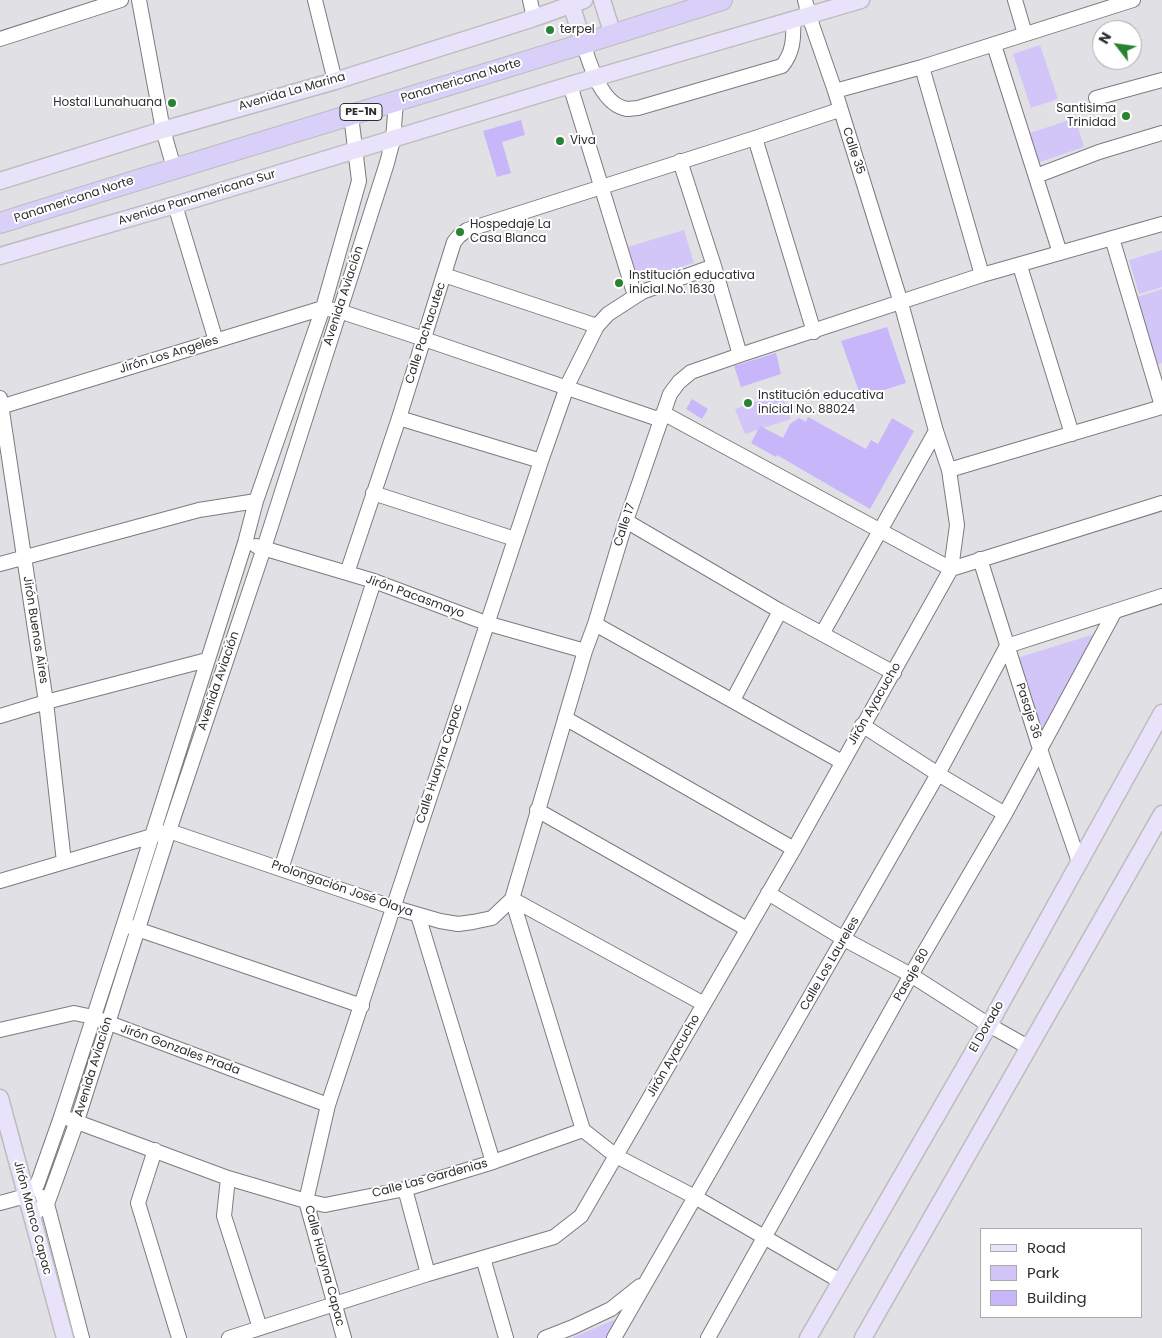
<!DOCTYPE html>
<html>
<head>
<meta charset="utf-8">
<style>
	body { margin:0 }
	#map { position:relative; width:1162px; height:1338px; overflow:hidden; background:#e1e0e5; font-family:Poppins,sans-serif }
	canvas { display:block }
	.legend { position:absolute; left:980px; top:1228px; width:162px; height:90px; box-sizing:border-box; background:#fff; border:1px solid #ababac; margin:0; padding:6px 9px; list-style:none; font-size:15px; color:#2e2e30 }
	.legend li { display:flex; align-items:center; gap:10px; height:25px }
	.legend b { width:25px; border:1px solid #ababac }
	.north { position:absolute; left:1092px; top:20px; width:50px; height:50px; box-sizing:border-box; background:#fff; border:1px solid #ababac; border-radius:50%; rotate:300deg; font-size:14px; font-weight:700; line-height:20px; text-align:center; color:#2e2e30 }
	.north::after { content:''; display:block; margin:auto; width:18px; height:22px; background:#278232; clip-path:polygon(50% 0,100% 100%,50% 72%,0 100%) }
</style>
</head>
<body>
<div id="map">
<canvas width="1162" height="1338"></canvas>
<ul class="legend">
<li><b style="height:6px;background:#e8e3fb"></b>Road</li>
<li><b style="height:14px;background:#d2c6f9"></b>Park</li>
<li><b style="height:14px;background:#c7b7fa"></b>Building</li>
</ul>
<div class="north">N</div>
</div>
<script>
const ctx = document.querySelector('canvas').getContext('2d');
ctx.lineJoin = 'round';
function fillPath(path, color) { ctx.fillStyle = color; ctx.fill(path, 'evenodd'); }
function strokePath(path, color, width, dash) { ctx.strokeStyle = color; ctx.lineWidth = width; ctx.lineCap = dash ? 'butt' : 'round'; ctx.setLineDash(dash || []); ctx.stroke(path); }
function write(font, color, halo, rows, align = 'center') {
  ctx.font = font + ' Poppins,sans-serif'; ctx.lineWidth = 4; ctx.setLineDash([]); ctx.textBaseline = 'middle'; ctx.strokeStyle = halo; ctx.fillStyle = color; for (const [text, x, y, turn = 0] of rows) {
    ctx.save(); ctx.translate(x, y); ctx.rotate((+turn || 0) * Math.PI / 180); ctx.textAlign = isNaN(turn) ? turn : align; if (halo) ctx.strokeText(text, 0, 0); ctx.fillText(text, 0, 0); ctx.restore();
  }
}
fillPath(new Path2D(`
	M1040,45L1058,99L1031,108L1013,54Z
	M1075,118L1084,147L1034,164L1024,135Z
	M684,230L694,263L634,281L624,248Z
	M1162,250V287L1139,294L1129,260Z
	M1162,289V363L1151,367L1131,299Z
	M781,393L791,419L745,434L735,409Z
	M1101,632L1041,732L1017,658Z
	M614,1320L618,1324L610,1338H571Z`), '#d2c6f9');
fillPath(new Path2D(`
	M521,120L525,135L502,142L511,173L497,177L483,131Z
	M887,327L906,383L861,397L841,341Z
	M776,353L781,374L741,387L734,366Z
	M692,399L708,409L702,419L686,409Z
	M808,417L866,449L871,440L878,444L892,418L914,431L870,509L777,455L776,457L751,443L760,426L783,438L790,424L799,418L806,422Z`), '#c7b7fa');
const minor = new Path2D(`
	M139,0L163,130L174,168
	M315,0L335,81
	M530,0L534,18
	M1015,0L1025,34
	M0,39L121,0
	M583,43C590,64 601,105 627,109C630,109 635,108 638,108L782,66C793,53 794,38 793,21
	M994,45L1060,253
	M922,67L982,275
	M570,85L635,296
	M835,91L922,67L1133,0
	M1096,98L1162,80
	M755,138L814,332
	M680,161L714,266L740,355
	M1036,176L1099,152L1162,133
	M175,205L216,341
	M1112,238L1162,406
	M1020,266L1072,434
	M444,275L597,326
	M0,398L46,702L64,862
	M0,407L323,308L339,311L424,339L661,420
	M663,413L951,569L1162,503
	M399,418L541,461
	M949,470L1162,407
	M373,493L515,539
	M626,521L780,611L894,673
	M256,546L374,581L486,623L585,651
	M980,559L1040,749L1079,862
	M0,564L199,510L256,501
	M347,573L399,418L454,242L459,236L467,230L755,138L839,110
	M595,624L842,762
	M822,634L936,431
	M733,700L780,611
	M0,716L46,702L207,660
	M565,718L794,849
	M862,725L938,774L1005,814
	M537,810L747,929
	M281,869L374,581
	M0,881L169,831L392,907L440,921L458,924L473,922L492,918L512,899
	M768,893L844,939L911,975L989,1025L1028,1047
	M512,899L585,651L595,624L626,521L670,394L679,382L691,372L740,355L982,275L1162,224
	M512,899L583,1130
	M512,899L704,1004
	M418,915L493,1162
	M131,927L362,1006
	M0,1030L74,1013L93,1017L328,1105
	M69,1119L228,1178L306,1201L325,1205L405,1189L493,1162L583,1130
	M583,1130L616,1156L695,1197L840,1281
	M155,1150L138,1203L179,1338
	M228,1178L224,1216L260,1328
	M405,1189L428,1274
	M43,1197L47,1204L82,1338
	M0,1203L26,1196L37,1185L61,1117L124,924L245,543L256,501L323,308L359,181L351,115
	M32,1215L47,1204L77,1121L169,831L264,548L387,163L393,140L396,101
	M483,1258L506,1338
	M229,1338L428,1274L554,1237L581,1216L794,849L951,569L957,525L949,470L936,431L901,303L835,91L809,16L805,0
	M344,1338L306,1201L328,1105L541,461L568,384L597,326L608,314L642,292L714,266
	M545,1338L573,1327L611,1309L640,1286
	M614,1338L938,774L1007,646L1162,596
	M708,1338L911,975L1005,814L1115,611`);
const major = new Path2D(`
	M570,0L583,43
	M602,0L613,35
	M0,181L163,130L335,81L534,18L584,0
	M0,256L175,205L570,85L861,0
	M0,1098L65,1338
	M808,1338L989,1025L1162,713
	M863,1338L1162,814`);
const highway = new Path2D(`
	M0,223C240,147 482,77 722,0`);
strokePath(minor, '#7c7b7f', 16);
strokePath(major, '#bcbcbd', 19);
strokePath(highway, '#bcbcbd', 22);
strokePath(minor, '#fff', 14);
strokePath(major, '#e8e3fb', 16);
strokePath(highway, '#d9d0f9', 20);
for (const [x, y, r, color] of [
	[550,30,5,"#278232"],
	[172,103,5,"#278232"],
	[1126,116,5,"#278232"],
	[560,141,5,"#278232"],
	[460,232,5,"#278232"],
	[619,283,5,"#278232"],
	[748,403,5,"#278232"]
]) { const dot = new Path2D(); dot.arc(x, y, r, 0, 2 * Math.PI); ctx.fillStyle = color; ctx.fill(dot); strokePath(dot, '#fff', 2); }
for (const [x, y, w] of [
	[361,112,42]
]) { const box = new Path2D(); box.roundRect(x - w / 2, y - 8.5, w, 17, 4); ctx.fillStyle = '#fff'; ctx.fill(box); strokePath(box, '#2e2e30', 1); }
write('bold 11px', '#2e2e30', null, [
	["PE-1N",361,112]
]);
write('12px', '#2e2e30', '#fff', [
	["terpel",560,30],
	["Hostal Lunahuana",162,103,"right"],
	["Santisima",1116,109,"right"],
	["Trinidad",1116,123,"right"],
	["Viva",570,141],
	["Hospedaje La",470,225],
	["Casa Blanca",470,239],
	["Institución educativa",629,276],
	["inicial No. 1630",629,290],
	["Institución educativa",758,396],
	["inicial No. 88024",758,410]
], 'left');
write('12px', '#2e2e30', '#fff', [
	["Panamericana Norte",461,81,-17],
	["Avenida La Marina",292,92,-16],
	["Calle 35",853,151,72],
	["Avenida Panamericana Sur",197,198,-17],
	["Panamericana Norte",74,200,-18],
	["Avenida Aviación",344,296,-72],
	["Calle Pachacutec",426,333,-72],
	["Jirón Los Angeles",169,355,-17],
	["Calle 17",625,525,-72],
	["Jirón Pacasmayo",415,597,20],
	["Jirón Buenos Aires",35,630,81],
	["Avenida Aviación",219,681,-71],
	["Jirón Ayacucho",875,704,-60],
	["Pasaje 36",1028,711,72],
	["Calle Huayna Capac",440,764,-72],
	["Prolongación José Olaya",342,889,19],
	["Calle Los Laureles",830,964,-60],
	["Pasaje 80",912,975,-60],
	["El Dorado",987,1027,-60],
	["Jirón Gonzales Prada",180,1050,20],
	["Jirón Ayacucho",674,1056,-60],
	["Avenida Aviación",94,1067,-73],
	["Calle Las Gardenias",430,1179,-15],
	["Jirón Manco Capac",32,1218,75],
	["Calle Huayna Capac",324,1266,75]
]);
</script>
</body>
</html>
